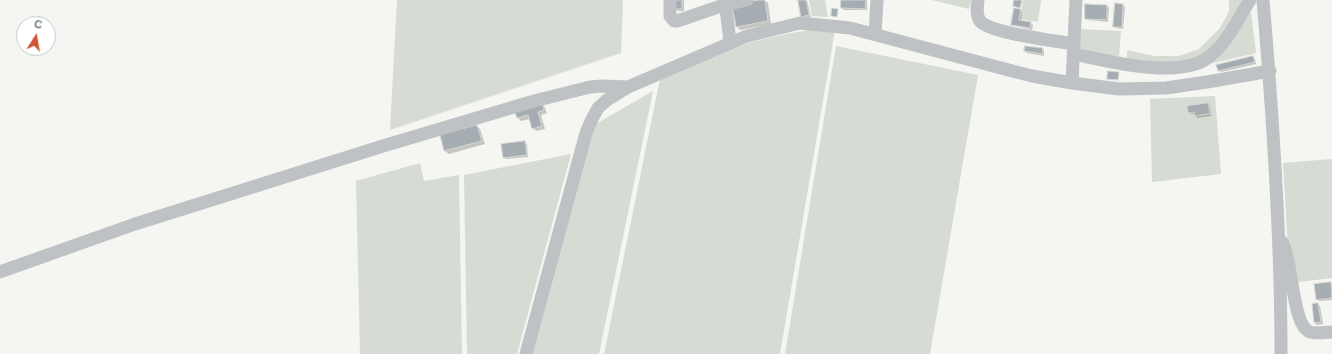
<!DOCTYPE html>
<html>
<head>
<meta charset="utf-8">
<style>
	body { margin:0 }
	#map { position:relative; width:1332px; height:354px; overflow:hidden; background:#f5f5f2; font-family:"Work Sans",sans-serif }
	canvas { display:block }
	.north { position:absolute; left:16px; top:16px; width:40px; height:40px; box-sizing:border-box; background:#fff; border:1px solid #c2c8cc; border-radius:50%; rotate:11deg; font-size:11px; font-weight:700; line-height:16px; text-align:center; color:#677580 }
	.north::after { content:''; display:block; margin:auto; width:14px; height:18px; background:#d15436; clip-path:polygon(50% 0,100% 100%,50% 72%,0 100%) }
</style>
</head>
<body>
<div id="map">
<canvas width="1332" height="354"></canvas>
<div class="north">С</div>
</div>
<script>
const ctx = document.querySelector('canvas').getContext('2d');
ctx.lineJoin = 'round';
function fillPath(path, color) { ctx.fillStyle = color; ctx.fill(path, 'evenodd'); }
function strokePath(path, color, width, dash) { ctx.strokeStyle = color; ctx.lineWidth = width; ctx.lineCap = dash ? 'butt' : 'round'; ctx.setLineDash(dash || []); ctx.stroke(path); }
fillPath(new Path2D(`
	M397,0H623L621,53L390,130Z
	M809,0H825L828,17L812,16Z
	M932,0H971L969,9Z
	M1023,0H1041L1038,22L1020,19Z
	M1229,0H1251L1229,30L1201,59L1180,64L1127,60V50L1155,56H1179L1199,49L1220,28L1229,11Z
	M1251,12L1256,53L1209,64L1224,47Z
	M1080,29L1121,31L1119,57L1079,50Z
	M809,30H835L780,354H604L660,79L751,42L786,34Z
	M836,46L978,75L930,354H785Z
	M653,91L599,354H532L594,125Z
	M1215,96L1221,174L1152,182L1150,99Z
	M571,154L517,354H467L464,175Z
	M1332,159V278L1290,283L1283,163Z
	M420,163L424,181L459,175L462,354H360L356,181Z`), '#d6dbd3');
fillPath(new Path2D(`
	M676,0H684V11H678L675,8Z
	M764,0L768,3L771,24L740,30L737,26Z
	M799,0H807L811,17L804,19L802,16Z
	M842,0H867V10H844L842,8Z
	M1123,5L1125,7L1123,29L1116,28L1114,26Z
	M1107,6L1109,8L1108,22L1088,20L1086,18Z
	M1020,10L1022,12L1021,21L1031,23L1033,25L1032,30L1015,26L1012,24Z
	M1042,49L1044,51V56L1027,53L1025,51Z
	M1253,57L1255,59L1256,64L1221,72L1218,70Z
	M541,102L544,106L547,113L541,115L545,129L536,131L533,128L530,119L521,121L518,118L515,110Z
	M1208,104L1210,106L1211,116L1197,118L1195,114H1191L1188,112Z
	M477,126L480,129L485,144L449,154L445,151Z
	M524,142L527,144L528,157L506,159L504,157Z
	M1330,283L1332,285V300L1319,301L1317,299Z
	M1318,304L1320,306L1323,324L1317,325L1315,323Z`), '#0003');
const building = new Path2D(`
	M675,0H682V9H674Z
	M759,0H765L768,21L736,27L732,5Z
	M798,0H806L809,15L801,17Z
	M841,0H866L865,9L841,8Z
	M1014,0H1022L1020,8L1013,6Z
	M1115,3L1123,4L1122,27H1113Z
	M1085,4L1107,5V20L1085,19Z
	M832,8L838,9L837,17L831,16Z
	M1014,8L1021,9L1019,20L1031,22L1030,28L1011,25Z
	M1025,46L1043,48L1042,54L1024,51Z
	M1253,56L1255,62L1218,71L1216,65Z
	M1108,71L1119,72L1118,80L1107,79Z
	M541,101L544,110L538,112L542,126L532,129L528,115L517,118L514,110Z
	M1208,103L1210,114L1194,116V112L1188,113L1187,106Z
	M477,125L482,141L444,151L440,135Z
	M525,141L527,155L503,158L501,144Z
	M1331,282L1332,298L1316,300L1314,284Z
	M1318,303L1321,322L1314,323L1312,304Z`);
fillPath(building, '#a6adb2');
strokePath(building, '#d6d6d4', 1);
strokePath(new Path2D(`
	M670,0V16L674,21H677L724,5L747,0
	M725,0L730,42
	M978,0C977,7 976,15 980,21C989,33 1057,41 1074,44
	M1263,0C1273,118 1281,236 1281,354
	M875,34L877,0
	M1074,54C1108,61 1179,80 1209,57C1227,43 1238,19 1250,0
	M1072,83L1076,0
	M1282,242C1293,261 1292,326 1310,332C1317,334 1325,332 1332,332
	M0,272L135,224L383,146L534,101L590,87L602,86L628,87
	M526,354L586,133L592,119L598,108L607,100L628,87L747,36L800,23L850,28L1001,68L1032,76L1072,83L1119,89L1166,88L1207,82L1270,71`), '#bec2c5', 13);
</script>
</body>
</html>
